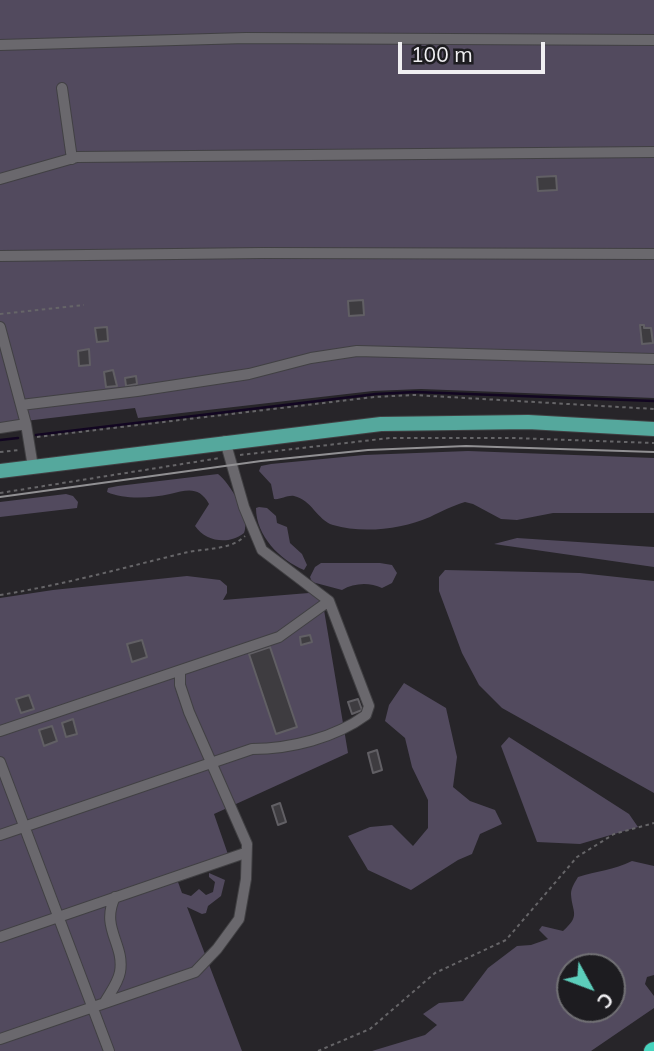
<!DOCTYPE html>
<html>
<head>
<meta charset="utf-8">
<style>
	body { margin:0 }
	#map { position:relative; width:654px; height:1051px; overflow:hidden; background:#272529; font-family:Mulish,sans-serif }
	canvas { display:block }
	.north { position:absolute; left:556px; top:953px; width:70px; height:70px; box-sizing:border-box; background:#1d1c20; border:2px solid #717074; border-radius:50%; rotate:131deg; font-size:19px; font-weight:700; line-height:28px; text-align:center; color:#f0eff2 }
	.north::after { content:''; display:block; margin:auto; width:24px; height:32px; background:#5ccebb; clip-path:polygon(50% 0,100% 100%,50% 72%,0 100%) }
	.scale { position:absolute; left:398px; top:42px; width:147px; height:32px; box-sizing:border-box; border:4px solid #f0eff2; border-top:0; padding-left:9px; font-size:21px; line-height:24px; white-space:nowrap; color:#f0eff2; -webkit-text-stroke:5px #1d1c20; paint-order:stroke }
</style>
</head>
<body>
<div id="map">
<canvas width="654" height="1051"></canvas>
<div class="north">С</div>
<div class="scale">100 m</div>
</div>
<script>
const ctx = document.querySelector('canvas').getContext('2d');
ctx.lineJoin = 'round';
function fillPath(path, color) { ctx.fillStyle = color; ctx.fill(path, 'evenodd'); }
function strokePath(path, color, width, dash) { ctx.strokeStyle = color; ctx.lineWidth = width; ctx.lineCap = dash ? 'butt' : 'round'; ctx.setLineDash(dash || []); ctx.stroke(path); }
fillPath(new Path2D(`
	M0,0H654V398L421,389L373,391L138,418L135,408L0,424Z
	M468,451L654,458V513H553L517,520L501,519L473,504L465,502C452,506 442,511 430,517C402,529 363,534 333,525C317,520 312,500 294,496C287,495 280,500 274,499L271,484L259,471L261,466L271,464L364,455Z
	M218,474C230,483 251,518 244,533C229,545 206,542 195,526L209,504C199,486 187,490 170,494C151,498 125,500 107,492L108,488L118,486Z
	M66,494L73,496L78,502L77,508L0,517V502Z
	M259,507L267,508L276,516L277,523L287,527L290,543L302,554L307,565L304,570C280,560 256,536 256,508Z
	M517,538L654,547V567L494,544Z
	M321,563H380L392,565L397,573L392,583L382,588C369,582 354,583 342,590L312,582L310,577L315,567Z
	M445,570L580,573L654,581V793L502,708L479,685L462,653L439,591V577Z
	M187,576L220,580L227,586V593L223,600L321,592L348,753L214,814L231,863L178,882L182,893L191,896L199,889L206,895L213,892L215,882L209,877V873L225,880L221,896L208,906L206,913L202,914L187,907L242,1051H0V598L53,590Z
	M404,683L446,708L457,757L453,787L470,801L495,810L502,824L480,834L472,854L458,860L411,890L368,870L348,836L370,827L392,825L413,846L428,828V800L412,767L405,738L385,721L389,705Z
	M509,737L629,814L638,827L580,844L537,842L501,746Z
	M632,861L654,866V975L647,977L645,984L654,996V1008L591,1051H372L425,1035L437,1025L423,1014L439,1003L463,1001L488,968L517,946L531,945L548,939L539,930L542,926L563,931C581,915 572,913 571,894C571,888 575,882 578,877C596,871 614,870 632,861ZM612,967V1009H570V967Z`), '#524a5e');
strokePath(new Path2D(`
	M36,435L376,394L415,392L654,401
	M0,440L18,438`), '#120621', 2.5);
const building = new Path2D(`
	M556,176L557,190L538,191L537,177Z
	M363,300L364,315L349,316L348,301Z
	M640,325H644V328H651L653,343L642,344Z
	M107,327L108,341L97,342L95,328Z
	M89,349L90,365L79,366L78,351Z
	M113,370L117,386L106,387L104,372Z
	M136,376L137,384L126,386L125,378Z
	M310,635L312,642L301,645L300,637Z
	M142,640L147,657L132,662L127,644Z
	M270,647L297,727L276,734L249,654Z
	M29,695L34,709L21,713L16,699Z
	M358,699L362,710L352,714L348,702Z
	M73,719L77,734L66,737L62,723Z
	M52,726L57,741L44,746L39,730Z
	M377,750L382,770L373,773L368,753Z
	M280,803L286,822L278,825L272,806Z`);
fillPath(building, '#3e3c40');
strokePath(building, '#615f64', 2);
const minor = new Path2D(`
	M0,45L246,38L654,40
	M62,88L72,159
	M0,179L77,157L654,152
	M0,256L263,253L654,254
	M0,327L26,424L33,467
	M21,405L137,391L249,374L311,358L357,351L654,359
	M0,428L26,424
	M0,731L279,637L329,601L262,550L244,507L225,441
	M0,762L109,1051
	M0,835L252,749C290,749 335,738 366,715L369,706L329,601
	M0,937L245,853
	M105,1002C110,993 118,983 120,972C125,944 100,928 115,897
	M0,1039L195,972L217,949L239,919L246,879L247,844L189,712L180,685V671`);
const major = new Path2D(`
	M0,471L381,424L528,422L654,429`);
const highway = new Path2D(`
	M652,1051L654,1050`);
strokePath(minor, '#414043', 12);
strokePath(major, '#414043', 16);
strokePath(highway, '#414043', 18);
strokePath(new Path2D(`
	M0,314L84,305
	M37,437L374,397L414,395L654,409
	M0,452L20,450
	M240,455L390,438H515L654,443
	M0,493L220,458
	M0,595C63,585 122,568 184,553C203,548 230,551 245,536
	M318,1051L370,1029L435,973L506,940L577,857L614,834L654,823`), '#666568', 2, [3.5, 3.5]);
strokePath(minor, '#6a686d', 10);
strokePath(major, '#55a89d', 14);
strokePath(highway, '#47d3bd', 16);
strokePath(new Path2D(`
	M0,497L261,461L368,450L466,446L654,452`), '#919093', 2);
</script>
</body>
</html>
